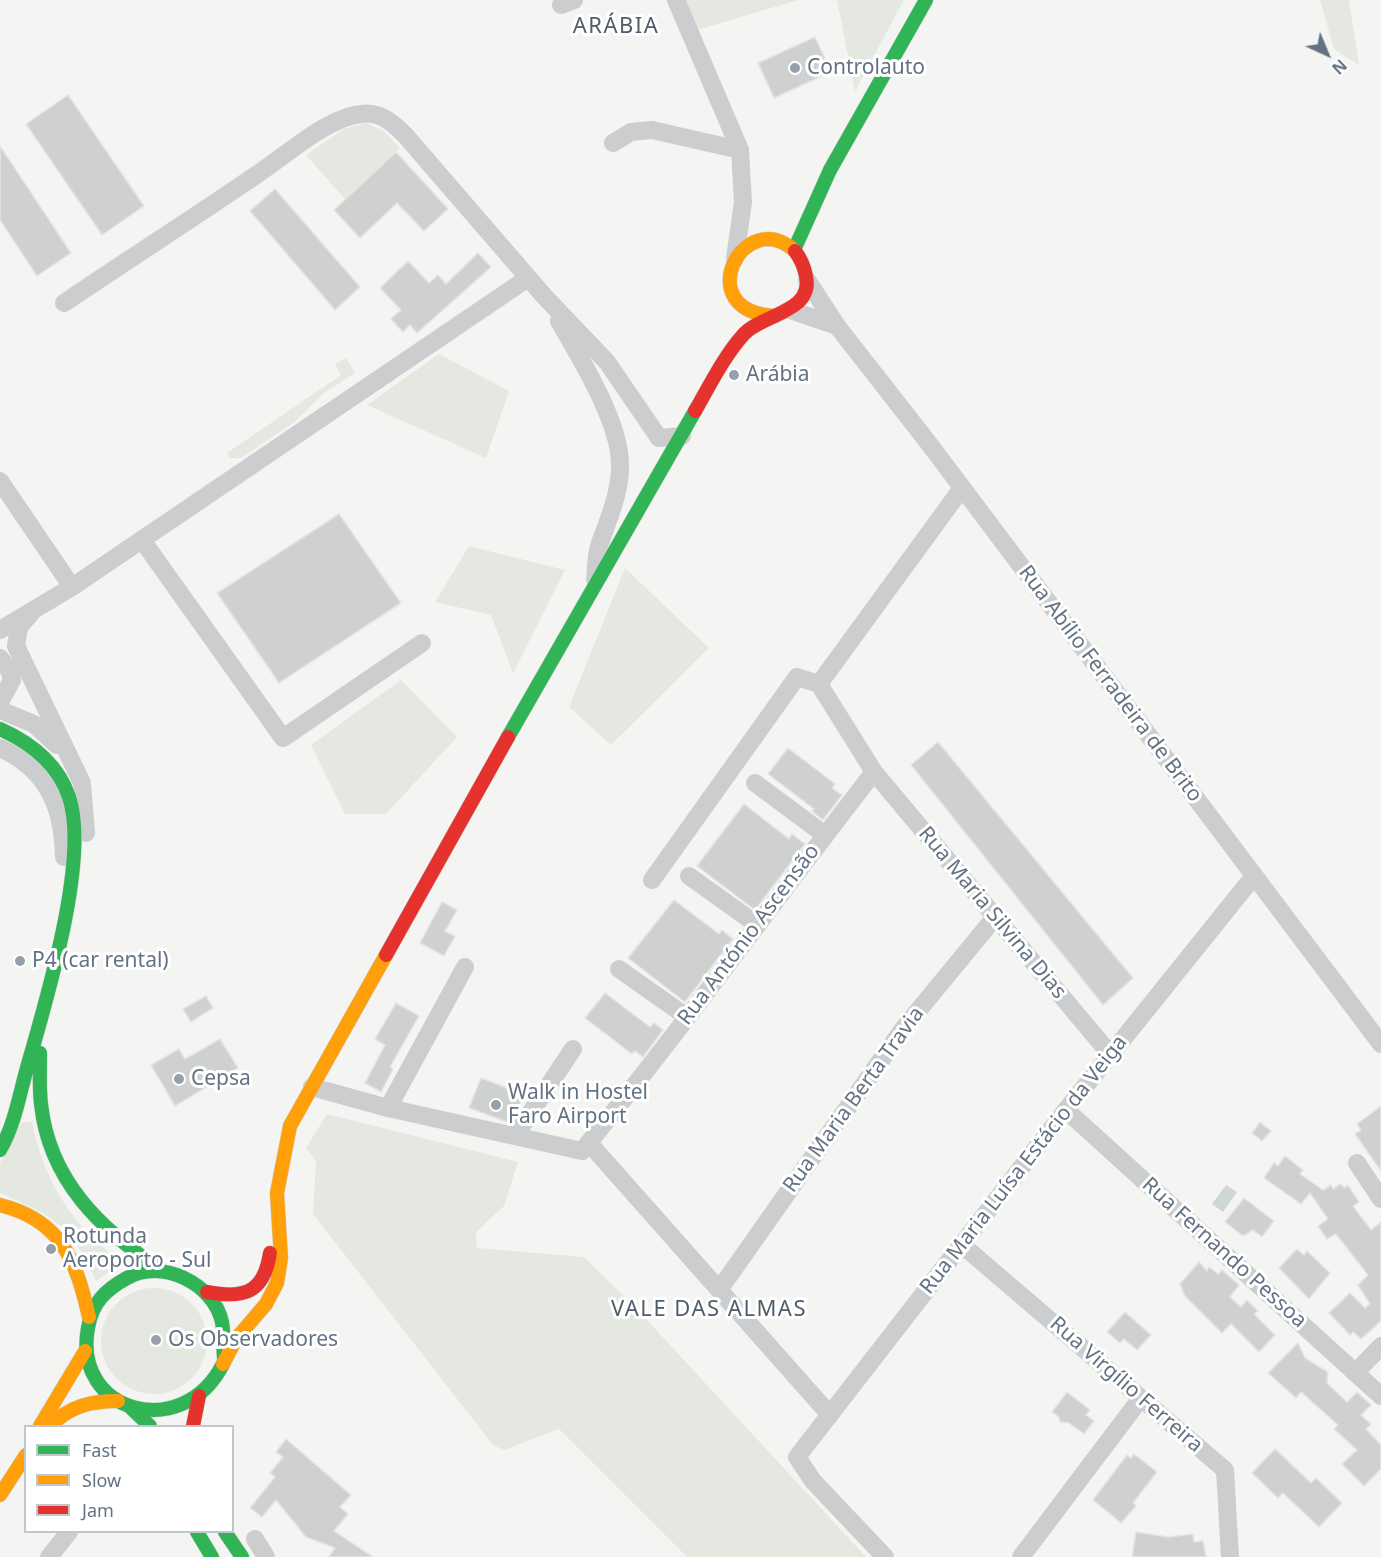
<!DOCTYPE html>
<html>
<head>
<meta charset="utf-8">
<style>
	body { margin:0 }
	#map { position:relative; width:1381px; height:1557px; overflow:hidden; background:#f4f5f2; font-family:"Noto Sans",sans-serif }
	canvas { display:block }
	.legend { position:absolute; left:24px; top:1425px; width:210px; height:108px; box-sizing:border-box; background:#fff; border:2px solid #c1c7ce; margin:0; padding:8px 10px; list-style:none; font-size:18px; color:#637384 }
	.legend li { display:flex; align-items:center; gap:12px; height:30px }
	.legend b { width:30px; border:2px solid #c1c7ce }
	.north { position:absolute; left:1297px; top:24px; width:60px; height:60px; -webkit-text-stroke:4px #fff; paint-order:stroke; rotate:136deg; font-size:16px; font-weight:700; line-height:24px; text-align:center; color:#637384 }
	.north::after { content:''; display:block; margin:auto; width:21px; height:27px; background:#637384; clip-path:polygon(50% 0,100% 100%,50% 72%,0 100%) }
</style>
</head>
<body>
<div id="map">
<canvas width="1381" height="1557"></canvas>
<ul class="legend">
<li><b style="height:8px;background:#30b455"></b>Fast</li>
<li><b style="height:8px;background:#ff9f0a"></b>Slow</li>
<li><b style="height:8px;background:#e5322d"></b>Jam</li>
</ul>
<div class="north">N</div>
</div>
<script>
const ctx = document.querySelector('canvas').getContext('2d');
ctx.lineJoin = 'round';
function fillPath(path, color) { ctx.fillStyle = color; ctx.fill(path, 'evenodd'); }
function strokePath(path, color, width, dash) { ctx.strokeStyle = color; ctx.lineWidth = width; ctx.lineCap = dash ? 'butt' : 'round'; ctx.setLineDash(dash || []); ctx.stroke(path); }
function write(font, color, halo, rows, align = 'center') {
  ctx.font = font + ' "Noto Sans",sans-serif'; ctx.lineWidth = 6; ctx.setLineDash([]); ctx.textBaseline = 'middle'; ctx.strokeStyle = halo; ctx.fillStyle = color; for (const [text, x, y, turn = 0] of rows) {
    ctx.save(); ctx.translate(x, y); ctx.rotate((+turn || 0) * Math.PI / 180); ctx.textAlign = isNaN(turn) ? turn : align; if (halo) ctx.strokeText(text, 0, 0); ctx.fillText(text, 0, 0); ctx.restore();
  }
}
fillPath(new Path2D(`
	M684,0H798L697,30Z
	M837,0H904L855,91Z
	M1320,0H1349L1359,65L1334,49Z
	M366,123L384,131L400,148L345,199L306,155L344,129Z
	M439,354L509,391L486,458L367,405Z
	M346,358L355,373L324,393L293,423L241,458H230L227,453L341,375L335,364Z
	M469,546L565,570L513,673L491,615L435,602Z
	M625,568L709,648L611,745L569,707Z
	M401,680L457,737L386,814H345L311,745Z
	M327,1114L518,1162L504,1206L476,1232L477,1248L584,1257L634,1306L866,1557H687L559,1429L504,1450L493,1445L313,1214L316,1161L306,1148Z
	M22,1122H32C42,1177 75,1233 124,1262L96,1281C70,1223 56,1218 0,1193V1163Z
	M101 1341a53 53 0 1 1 106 0a53 53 0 1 1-106 0Z`), '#e4e8e0');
fillPath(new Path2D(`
	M1226,1185L1237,1192L1223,1212L1212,1204Z`), '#ced6d8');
const building = new Path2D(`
	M815,37L831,72L774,98L758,63Z
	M68,95L144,206L102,235L26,124Z
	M0,146L71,253L37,276L0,220Z
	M396,152L448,209L424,231L397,203L360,238L334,210Z
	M275,189L360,287L335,310L250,211Z
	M478,253L491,267L417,333L410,325L403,332L391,319L401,310L380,288L408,261L429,283L438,275L446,284Z
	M339,514L401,603L279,683L217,593Z
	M938,742L1133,978L1103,1005L911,765Z
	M788,748L835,784L832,788L842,795L823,820L812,811L814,809L768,774Z
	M744,804L789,839L792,834L805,844L755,910L697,866Z
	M674,900L719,934L722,930L733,939L685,1002L628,958Z
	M442,902L457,910L445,931L455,936L444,956L420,943Z
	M605,993L650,1027L654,1023L663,1030L643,1057L635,1051L632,1054L585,1018Z
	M206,996L213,1008L191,1022L183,1009Z
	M396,1003L419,1016L390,1067L393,1069L381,1092L365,1083L385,1045L375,1039Z
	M220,1039L238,1068L175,1106L151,1065L179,1049L185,1059Z
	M481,1078L510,1089L512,1083L527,1090L510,1123L469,1108Z
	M1381,1106V1171L1355,1134L1361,1130L1357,1124Z
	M1260,1122L1271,1131L1262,1141L1252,1133Z
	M1285,1156L1303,1170L1300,1174L1323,1190L1331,1185L1333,1189L1341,1184L1344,1188L1348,1185L1359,1202L1353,1206L1371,1230L1381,1222V1321L1361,1339L1353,1332L1350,1335L1329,1313L1350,1293L1365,1308L1370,1304L1358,1285L1368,1275L1336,1234L1327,1239L1318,1226L1328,1219L1310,1193L1301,1204L1264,1178L1274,1163L1278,1166Z
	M1244,1198L1274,1221L1262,1237L1253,1230L1243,1236L1225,1222Z
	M1297,1249L1304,1255L1307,1251L1330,1273L1309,1299L1279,1268Z
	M1199,1262L1207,1271L1209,1267L1218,1274L1222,1270L1239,1285L1230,1297L1241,1307L1247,1300L1258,1311L1254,1314L1275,1335L1259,1352L1231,1324L1222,1333L1185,1296L1180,1284Z
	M1125,1312L1151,1335L1137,1350L1124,1339L1120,1343L1107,1332Z
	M1298,1343L1305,1358L1328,1372L1327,1383L1347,1402L1357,1392L1371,1405L1361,1415L1371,1424L1366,1429L1381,1445V1469L1364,1486L1342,1464L1357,1450L1334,1429L1338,1425L1301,1392L1296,1398L1268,1373Z
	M1067,1392L1090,1410L1086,1415L1094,1421L1084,1434L1069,1423L1060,1422L1059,1417L1052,1412Z
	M286,1439L351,1495L340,1507L348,1514L334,1531L373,1557H329L335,1548L306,1537L276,1500L262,1517L250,1508L275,1477L270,1473L283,1457L276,1452Z
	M1275,1449L1311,1483L1316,1478L1342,1503L1319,1527L1283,1493L1278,1498L1252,1473Z
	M1134,1454L1157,1472L1133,1503L1136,1506L1121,1523L1093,1500L1127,1455L1131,1458Z
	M1136,1532L1168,1537L1193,1534L1194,1542L1203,1541L1206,1557H1132Z`);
fillPath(building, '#cfd1d1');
strokePath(building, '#e4e4e2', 1.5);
const fast = new Path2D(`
	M794,250L830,170L926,0
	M0,729C31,743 58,764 69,797C90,859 45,1004 27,1068C19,1096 15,1124 0,1150
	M508,737L695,411
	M40,1053C40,1070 39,1087 41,1104C49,1180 100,1229 161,1270
	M223,1364C183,1443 72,1413 88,1328C92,1303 105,1290 127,1278C162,1258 214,1284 222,1322C224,1333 223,1346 224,1358
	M130,1407L150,1426
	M197,1532L212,1557
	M225,1532L242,1557`);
const slow = new Path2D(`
	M775,316C689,312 743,204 795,251
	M0,1205C61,1220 76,1260 89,1317
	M223,1364L236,1339L266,1304L277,1283L281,1258L277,1193L290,1126L386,955
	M40,1426L85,1351
	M50,1426C70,1406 91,1401 118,1401
	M0,1495L26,1455`);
const jam = new Path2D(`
	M695,411C710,385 724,356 744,334C763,314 814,312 806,276C804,266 801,259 795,251
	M386,955L508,737
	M207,1292C244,1299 264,1293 270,1253
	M193,1426L199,1396`);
strokePath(fast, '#d1d3d2', 15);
strokePath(slow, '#d1d3d2', 15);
strokePath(jam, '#d1d3d2', 15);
strokePath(new Path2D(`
	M676,0L740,150L743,202L735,258
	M561,5L574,0
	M613,143L631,132L652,130L740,150
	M807,280L837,326L927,441L1381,1044
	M64,303C129,259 195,217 259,173C288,154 326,118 361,114C380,111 393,123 405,135L544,296L607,362L659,438L682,436
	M790,310L837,326
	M559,321C580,358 619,420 620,463C621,490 609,518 600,543C596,554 596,568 595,579
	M0,481L72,587L528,278
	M142,540L283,738L422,643
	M32,612L19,627L16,646L82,783L86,833
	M0,630L72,587
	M0,658L9,670L12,680L0,702
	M0,710L34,724L57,745
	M0,748C48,770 63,807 64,857
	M874,772L1110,1054
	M755,783L825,835
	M689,876L756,924
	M652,880L797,677L819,684
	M619,969L687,1017
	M312,1087L388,1108L582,1151C683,1028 776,898 874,772L819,684L962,488
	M388,1108L465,967
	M1066,1110L1381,1396
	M515,1136L573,1049
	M589,1143L830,1415
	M1357,1163L1381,1199
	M961,1244L1225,1470L1230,1557
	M719,1290L903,1029L996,916
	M1355,1373L1381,1346
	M255,1539L266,1557
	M49,1557L69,1532
	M885,1557L813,1481L797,1457L1066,1110L1254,876
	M1021,1557L1141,1398`), '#cccdce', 18);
strokePath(fast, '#30b455', 14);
strokePath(slow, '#ff9f0a', 14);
strokePath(jam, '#e5322d', 14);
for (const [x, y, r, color] of [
	[795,68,6,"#96a0aa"],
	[734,375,6,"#96a0aa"],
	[20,961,6,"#96a0aa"],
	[179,1079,6,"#96a0aa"],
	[496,1105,6,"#96a0aa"],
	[51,1249,6,"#96a0aa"],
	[156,1340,6,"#96a0aa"]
]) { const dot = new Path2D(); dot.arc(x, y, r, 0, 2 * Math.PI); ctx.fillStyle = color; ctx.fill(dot); strokePath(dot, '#fff', 2); }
write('21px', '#637384', '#fff', [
	["Controlauto",807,68],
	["Arábia",746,375],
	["P4 (car rental)",32,961],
	["Cepsa",191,1079],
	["Walk in Hostel",508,1093],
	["Faro Airport",508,1117],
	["Rotunda",63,1237],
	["Aeroporto - Sul",63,1261],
	["Os Observadores",168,1340]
], 'left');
write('21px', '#637384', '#fff', [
	["Rua Abílio Ferradeira de Brito",1110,684,53],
	["Rua Maria Silvina Dias",992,913,50],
	["Rua António Ascensão",749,935,-53],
	["Rua Maria Berta Travia",854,1100,-54],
	["Rua Maria Luísa Estácio da Veiga",1024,1165,-52],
	["Rua Fernando Pessoa",1224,1253,42],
	["Rua Virgílio Ferreira",1126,1385,41]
]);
ctx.letterSpacing = '1.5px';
write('22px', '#515d69', '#fff', [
	["ARÁBIA",616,27],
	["VALE DAS ALMAS",709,1310]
]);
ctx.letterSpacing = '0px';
</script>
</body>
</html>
